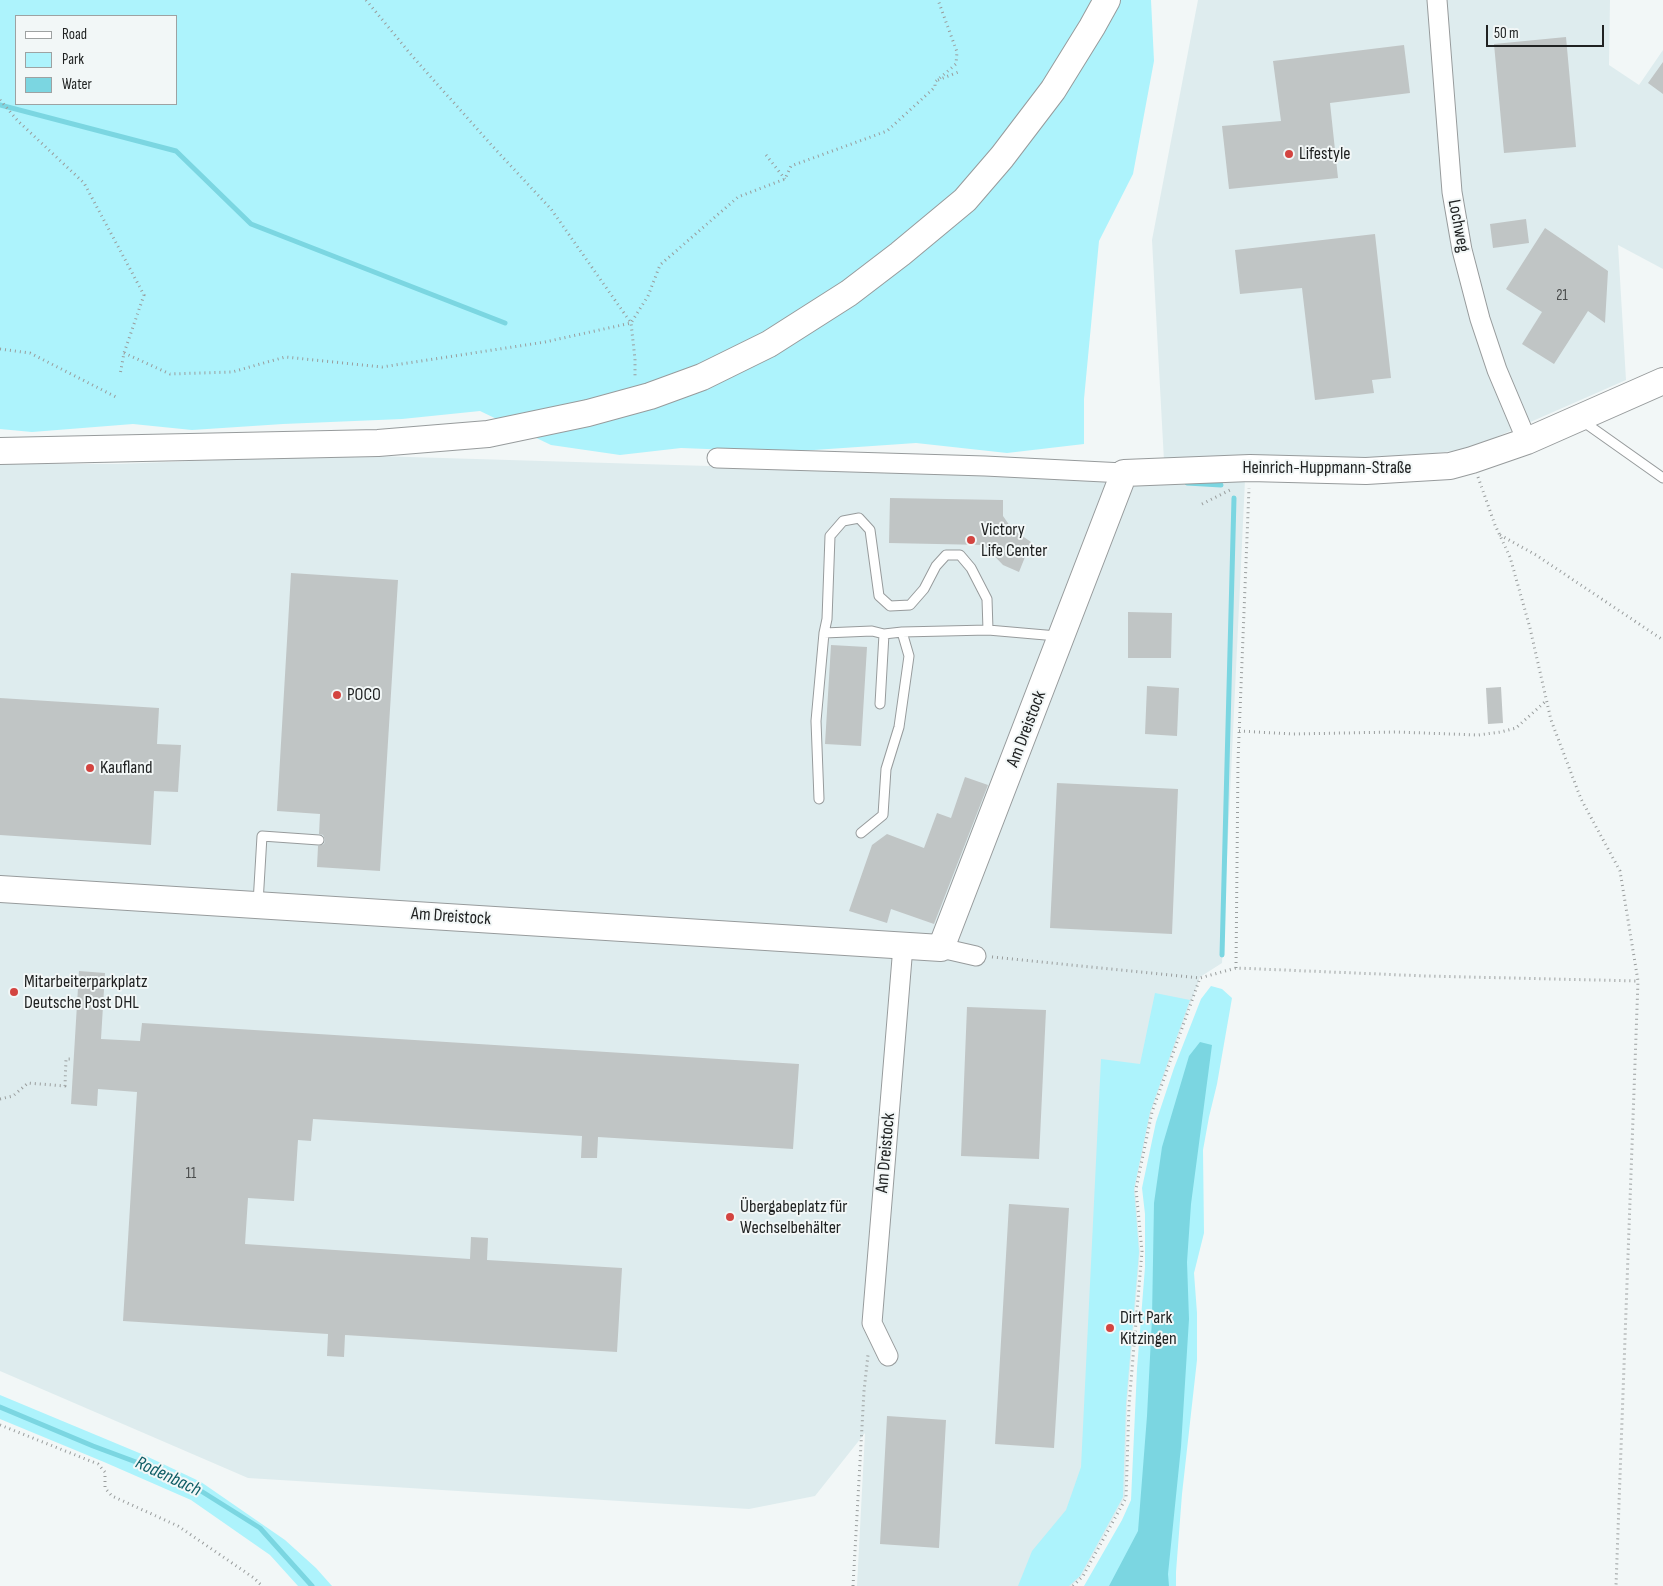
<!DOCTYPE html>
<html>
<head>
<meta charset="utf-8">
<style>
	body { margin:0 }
	#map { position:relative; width:1663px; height:1586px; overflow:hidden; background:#f2f7f7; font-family:"Sofia Sans Condensed",sans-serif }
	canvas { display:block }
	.legend { position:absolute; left:15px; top:15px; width:162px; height:90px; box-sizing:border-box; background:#f2f7f7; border:1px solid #9ea2a2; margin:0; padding:6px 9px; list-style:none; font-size:15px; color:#202222 }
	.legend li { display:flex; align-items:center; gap:10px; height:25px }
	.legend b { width:25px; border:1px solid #9ea2a2 }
	.scale { position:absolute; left:1486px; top:25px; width:118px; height:22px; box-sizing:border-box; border:2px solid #202222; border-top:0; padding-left:6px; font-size:15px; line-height:18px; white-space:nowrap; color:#202222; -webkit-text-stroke:4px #f2f7f7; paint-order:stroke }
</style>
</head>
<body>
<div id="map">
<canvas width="1663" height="1586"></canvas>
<ul class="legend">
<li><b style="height:6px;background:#fff"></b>Road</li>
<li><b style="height:14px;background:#adf3fc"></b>Park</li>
<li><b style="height:14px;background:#7bd6e1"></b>Water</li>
</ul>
<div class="scale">50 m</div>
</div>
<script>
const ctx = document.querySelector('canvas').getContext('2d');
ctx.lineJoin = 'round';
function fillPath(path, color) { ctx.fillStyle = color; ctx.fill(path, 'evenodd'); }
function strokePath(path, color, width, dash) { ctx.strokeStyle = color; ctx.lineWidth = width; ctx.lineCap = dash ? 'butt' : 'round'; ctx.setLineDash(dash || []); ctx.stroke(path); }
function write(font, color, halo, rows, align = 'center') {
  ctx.font = font + ' "Sofia Sans Condensed",sans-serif'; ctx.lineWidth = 4; ctx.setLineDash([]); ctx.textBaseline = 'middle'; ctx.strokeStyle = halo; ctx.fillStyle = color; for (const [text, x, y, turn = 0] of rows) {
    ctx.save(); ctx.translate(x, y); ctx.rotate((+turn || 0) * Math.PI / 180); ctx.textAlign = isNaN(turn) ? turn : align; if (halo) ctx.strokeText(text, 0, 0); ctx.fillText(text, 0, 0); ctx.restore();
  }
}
fillPath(new Path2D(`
	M1198,0H1610L1609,65L1639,85L1663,50V269L1618,245L1626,380L1469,449L1379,460L1164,461L1152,240Z
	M343,455L775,468L1130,464L1246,459L1222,963L1200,977L1151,1112L1135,1189L1140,1251L1127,1404L1125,1497L1082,1576L1071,1586H857L865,1433L815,1496L749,1509L248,1478L0,1371V464H118Z`), '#deecee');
fillPath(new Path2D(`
	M0,0H1151L1154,61L1133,174L1099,241L1084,399V444L1007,453L916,443L785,452L681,448L620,455L551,445L480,411L402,419L283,424L192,430L133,424L32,432L0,429ZM16,16H176V104H16Z
	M1211,986L1222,989L1232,998L1217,1084L1209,1117L1203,1150L1204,1233L1194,1273L1197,1313V1360L1182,1494L1176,1572V1586H1084L1122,1520L1131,1500L1137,1369L1145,1267V1214L1142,1188L1156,1122L1174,1068L1201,999Z
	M1155,993L1190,1000L1150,1112L1134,1189L1139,1252L1126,1404L1123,1497L1080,1576L1069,1586H1018L1032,1551L1066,1510L1081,1467L1101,1059L1140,1064Z
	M0,1395L144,1455L201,1482L285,1540L316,1568L332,1586H298L270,1555L191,1500L104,1462L0,1419Z`), '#adf3fc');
fillPath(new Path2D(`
	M1200,1042L1212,1045L1191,1204L1187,1262L1189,1319L1181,1447L1168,1574L1169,1586H1109L1138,1531L1147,1416L1152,1318L1154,1203L1162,1147L1189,1056Z`), '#7bd6e1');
strokePath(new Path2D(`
	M0,105L176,151L251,224L505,323
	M1187,483L1221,485
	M1222,955L1234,498
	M0,1407L93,1446L144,1465L201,1491L260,1528L312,1586`), '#7bd6e1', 5);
fillPath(new Path2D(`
	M1566,37L1576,147L1504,153L1494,44Z
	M1404,45L1410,93L1330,103L1338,178L1229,189L1222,126L1281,121L1273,61Z
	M1663,62V94L1648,83Z
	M1526,219L1529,243L1493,248L1490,224Z
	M1545,228L1608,271L1605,323L1588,311L1554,364L1522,344L1542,312L1506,289Z
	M1375,234L1391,378L1372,380L1374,393L1315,400L1302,288L1240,294L1235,250Z
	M890,498L1003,500V516L1012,529L1031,542L1019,572L1003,565L984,545L889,543Z
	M291,573L398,580L380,871L317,867L318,846L324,844L325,840L323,835L319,834L320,814L277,811Z
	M1128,612L1172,613L1171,658H1128Z
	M831,645L867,647L861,746L825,744Z
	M1147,686L1179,688L1177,736L1145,734Z
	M1501,687L1503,723L1488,724L1486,688Z
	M0,698L159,708L157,744L181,745L178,792L154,791L151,845L0,835Z
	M965,777L988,785L934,924L891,909L887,923L849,911L872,845L887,834L924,848L937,813L951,818Z
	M1057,783L1178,789L1172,934L1050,928Z
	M79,971L105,973L101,1039L140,1041L142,1023L799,1064L793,1149L598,1137L597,1158H581L582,1136L313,1119L311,1141L298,1140L294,1201L248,1198L245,1244L470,1259L471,1237L488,1238L487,1260L622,1268L617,1352L345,1335L344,1357L327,1356L328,1334L123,1321L137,1092L98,1089L97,1106L71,1104Z
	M967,1007L1046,1010L1039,1159L961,1156Z
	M1009,1204L1069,1208L1054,1448L995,1444Z
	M887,1416L946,1420L939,1548L880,1544Z`), '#c0c5c5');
const lane = new Path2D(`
	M1581,420L1663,478
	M824,633L827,619L830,536L843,521L859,518L870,530L879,596L890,606L910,605L924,589L936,566L946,555H960L971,568L987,599L988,630
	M880,704L884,634
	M819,799L816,721L824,633L872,631L884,634L902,632L988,630L1057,636
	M861,833L883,815L886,769L899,727L909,656L902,632
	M258,903L262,836L319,840`);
const street = new Path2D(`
	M1437,0L1452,192L1462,250L1480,319L1497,370L1527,441
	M717,458L985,466L1124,473
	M941,948L976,956
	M888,1356L872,1323L903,946`);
const secondary = new Path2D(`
	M0,451L378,443L488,434L588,413L650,396L702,377L769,344L849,293L900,254L965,200L1002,157L1053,90L1092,27L1107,0
	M0,889L941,948L1124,473L1250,468L1366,471L1450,466L1472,460L1527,441L1663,381`);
strokePath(lane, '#979b9c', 11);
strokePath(street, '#979b9c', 21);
strokePath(secondary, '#979b9c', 28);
strokePath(new Path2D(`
	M366,0L413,57L496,150L551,209L631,323L635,359V379
	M938,80L961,71
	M0,100L18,121L84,183L144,295L124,353L120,375
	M766,155L785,179
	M0,349L30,353L116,397
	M124,353L170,374L232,372L285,357L382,367L545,342L631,323L648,296L660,265L738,197L785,179L791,166L887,131L935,87V82L956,64L957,52L938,0
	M1478,477L1495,525L1510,557L1530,628L1551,720L1581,799L1620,871L1638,981L1616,1586
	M1202,504L1230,490
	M1500,535L1536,555L1663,640
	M1239,731L1293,734L1396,732L1478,735L1501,732L1516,728L1547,700
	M992,957L1200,978L1236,968L1426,976L1638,981
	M1236,968L1238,761L1249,488
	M0,1099L13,1096L28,1083L65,1086L66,1059H73
	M0,1425L98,1464L105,1472V1488L112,1496L178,1526L254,1578L262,1586
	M853,1586L864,1391L868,1355
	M1073,1586L1083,1576L1126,1498L1129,1405L1142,1251L1136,1189L1152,1112L1200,978`), '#999d9d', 3, [1, 4]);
strokePath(lane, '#fff', 9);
strokePath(street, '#fff', 19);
strokePath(secondary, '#fff', 26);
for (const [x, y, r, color] of [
	[1289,154,5,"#d34440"],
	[971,540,5,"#d34440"],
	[337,695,5,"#d34440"],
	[90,768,5,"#d34440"],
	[14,992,5,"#d34440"],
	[730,1217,5,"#d34440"],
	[1110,1328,5,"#d34440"]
]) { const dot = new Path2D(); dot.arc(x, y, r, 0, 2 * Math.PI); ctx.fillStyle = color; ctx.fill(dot); strokePath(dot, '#f2f7f7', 2); }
write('15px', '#484b4b', null, [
	["21",1562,296],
	["11",191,1174]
]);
write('18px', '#202222', '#f2f7f7', [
	["Lifestyle",1299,154],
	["Victory",981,530],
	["Life Center",981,551],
	["POCO",347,695],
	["Kaufland",100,768],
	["Mitarbeiterparkplatz",24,982],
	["Deutsche Post DHL",24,1003],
	["Übergabeplatz für",740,1207],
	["Wechselbehälter",740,1228],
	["Dirt Park",1120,1318],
	["Kitzingen",1120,1339]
], 'left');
write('18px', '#202222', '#f2f7f7', [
	["Lochweg",1458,226,79],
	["Heinrich-Huppmann-Straße",1327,468],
	["Am Dreistock",1027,729,-69],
	["Am Dreistock",451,917,4],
	["Am Dreistock",886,1153,-85]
]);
write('italic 19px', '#0d5c65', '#f2f7f7', [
	["Rodenbach",168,1477,25]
]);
</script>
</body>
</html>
